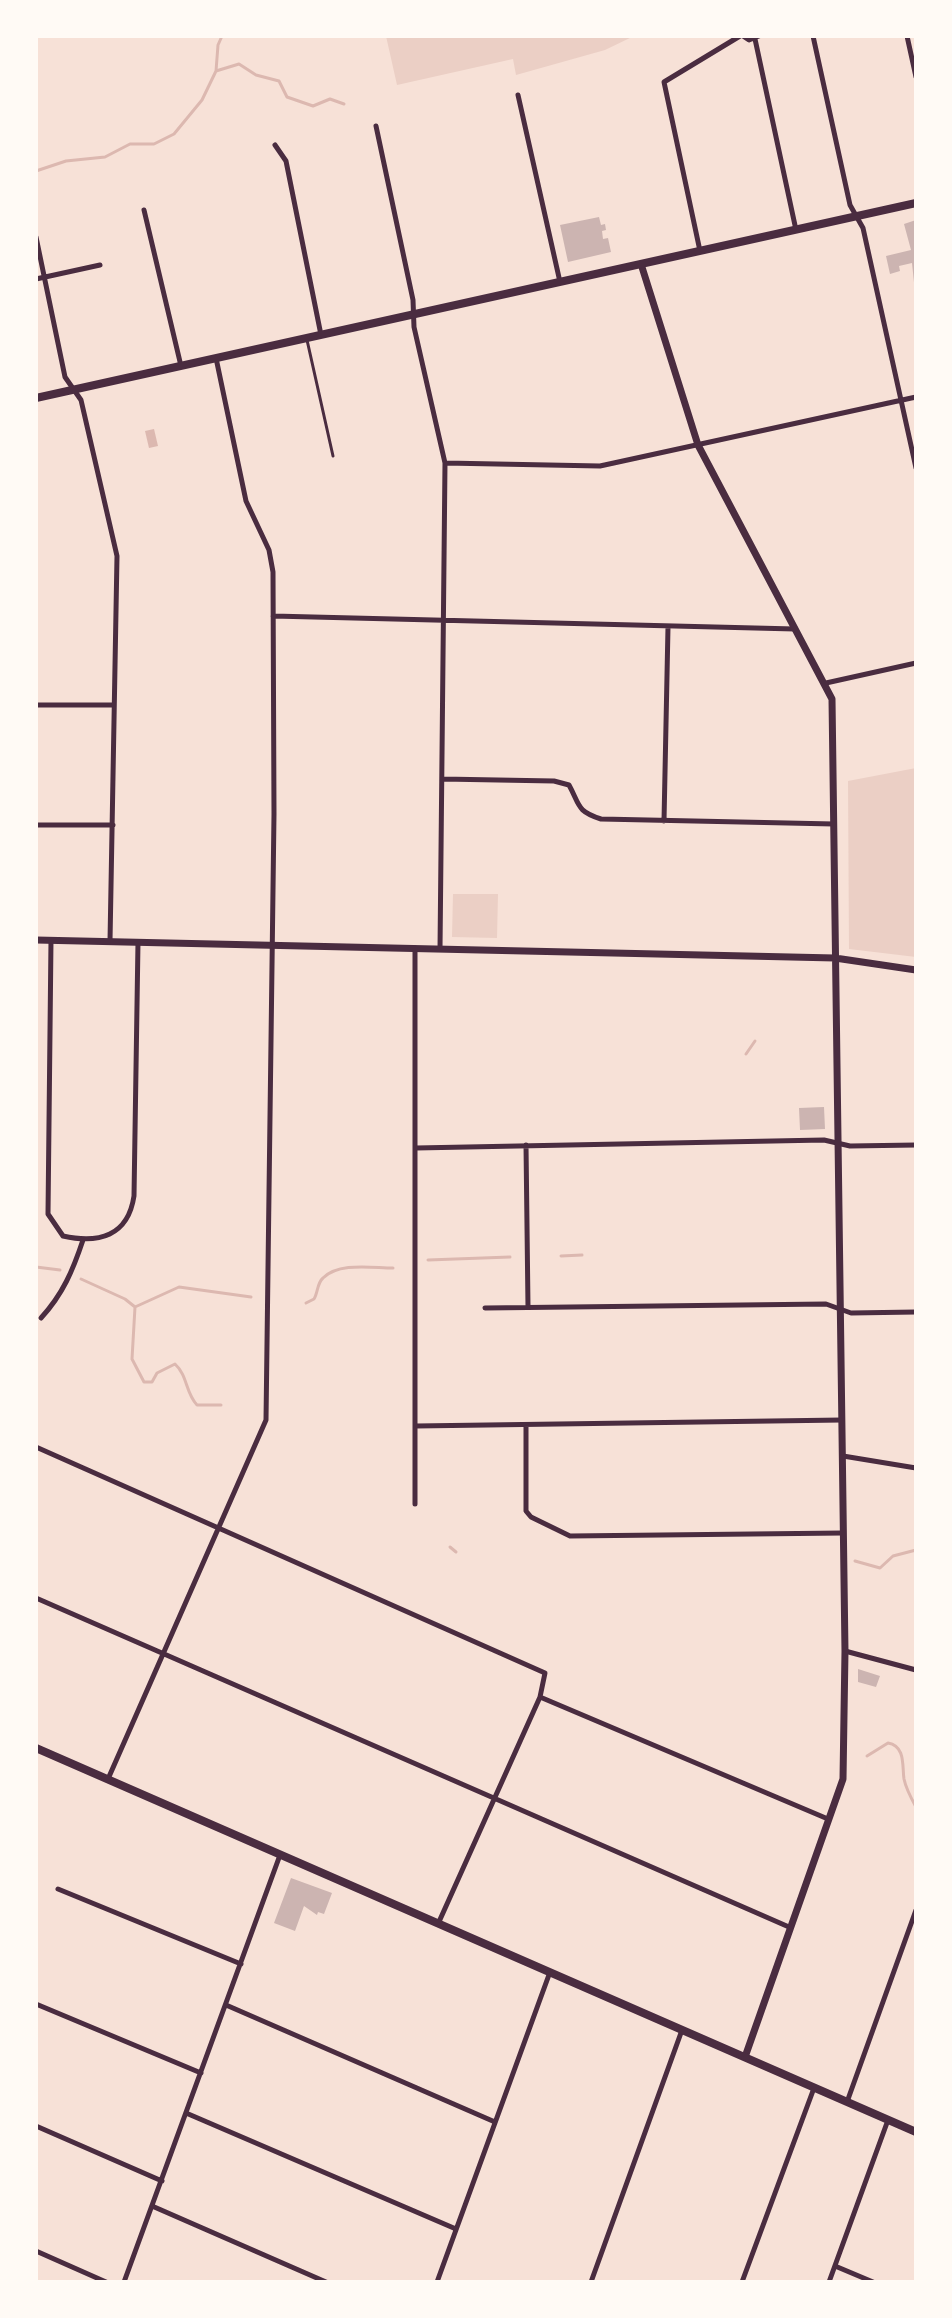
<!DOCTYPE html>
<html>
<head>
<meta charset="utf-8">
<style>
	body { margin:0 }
	#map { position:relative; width:952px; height:2318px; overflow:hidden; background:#f7e1d7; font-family:"Libre Baskerville",serif }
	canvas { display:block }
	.frame { position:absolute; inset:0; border:38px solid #fffaf5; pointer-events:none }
</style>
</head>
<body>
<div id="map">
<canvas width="952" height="2318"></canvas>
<div class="frame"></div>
</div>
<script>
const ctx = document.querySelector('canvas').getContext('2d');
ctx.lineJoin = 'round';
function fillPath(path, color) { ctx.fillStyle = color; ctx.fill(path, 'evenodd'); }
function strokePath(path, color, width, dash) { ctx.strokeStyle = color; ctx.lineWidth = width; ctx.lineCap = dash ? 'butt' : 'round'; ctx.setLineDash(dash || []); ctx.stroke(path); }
fillPath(new Path2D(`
	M386,36H634L605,50L516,75L513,59L397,85Z
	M916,768V957L849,949L848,781Z
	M453,894H498L497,938L452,937Z`), '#ebcfc5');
fillPath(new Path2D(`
	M154,429L158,446L149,448L145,431Z`), '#dcb8b0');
strokePath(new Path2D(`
	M216,71L218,45L222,36
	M36,171L66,161L105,157L130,144H154L174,134L202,100L216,71L239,64L256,75L279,81L287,97L313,106L330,99L344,104
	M746,1054L755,1041
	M561,1256L582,1255
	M428,1260L510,1257
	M36,1267L60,1270
	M81,1279L125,1299L135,1307
	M306,1303L314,1299C318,1293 317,1283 323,1278C339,1262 372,1268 393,1268
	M135,1307L132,1359L144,1382H152L157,1373L175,1364C188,1376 185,1392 197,1405H221
	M135,1307L179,1287L251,1297
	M450,1547L456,1552
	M855,1561L880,1568L893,1556L916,1550
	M867,1756L888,1743C906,1746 902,1767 904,1779C906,1789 911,1798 916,1807`), '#dcb8b0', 3);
fillPath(new Path2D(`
	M599,217L601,225L605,224L606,230L602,231L603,239L608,238L611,252L568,262L560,225Z
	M916,220V292H915L912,263L899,266L900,271L890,274L886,256L911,250L904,224Z
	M824,1107L825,1129L800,1130L799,1108Z
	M858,1669L880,1676L876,1687L858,1682Z
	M291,1878L332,1893L324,1914L318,1912L317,1915L304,1906L295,1931L274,1923Z`), '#ccb4b1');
strokePath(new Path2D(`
	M307,340L333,456`), '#4a2c40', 3);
strokePath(new Path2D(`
	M743,36L749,40L759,36
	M813,36L850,205L863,228L916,468
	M907,36L916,77
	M755,39L796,230
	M518,95L560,282
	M376,126L413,300L414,327L445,463L440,949
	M275,145L286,161L321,335
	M144,210L181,366
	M36,237L65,377L81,400L117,556L110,941
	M700,251L664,82L740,36
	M36,279L100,265
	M445,463L600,466L916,397
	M273,616L795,629
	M826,683L916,663
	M36,705H113
	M442,779L554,781L569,785C580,805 576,811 601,819L834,824
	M664,821L668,627
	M36,825H113
	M51,940L48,1214L63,1236C99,1244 128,1236 134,1196L138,942
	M526,1145L528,1307
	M416,1148L824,1140L850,1146L916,1145
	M485,1308L826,1304L851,1313L916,1312
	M41,1318C63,1294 73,1270 83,1240
	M526,1425V1511L531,1517L570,1536L843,1533
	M416,1426L842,1420
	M36,1447L545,1673L540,1697L828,1819
	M843,1456L916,1468
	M415,1504V948
	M36,1598L789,1927
	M845,1651L916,1670
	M108,1779L266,1420L274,814L273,572L269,550L246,501L216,358
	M58,1889L241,1964
	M438,1924L540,1697
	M36,2004L201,2073
	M226,2005L495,2122
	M847,2102L916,1910
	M186,2113L456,2229
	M36,2126L162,2181
	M152,2206L326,2282
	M36,2251L106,2282
	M835,2266L873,2282
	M124,2282L280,1855
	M437,2282L550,1972
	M591,2282L682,2030
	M742,2282L814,2088
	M829,2282L888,2120`), '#4a2c40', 5);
strokePath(new Path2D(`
	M641,264L698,445L832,699L845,1651L843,1779L745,2057
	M36,940L835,958L916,970`), '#4a2c40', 7);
strokePath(new Path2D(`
	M36,398L916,203
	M36,1748L916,2132`), '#4a2c40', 8);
</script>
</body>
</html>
